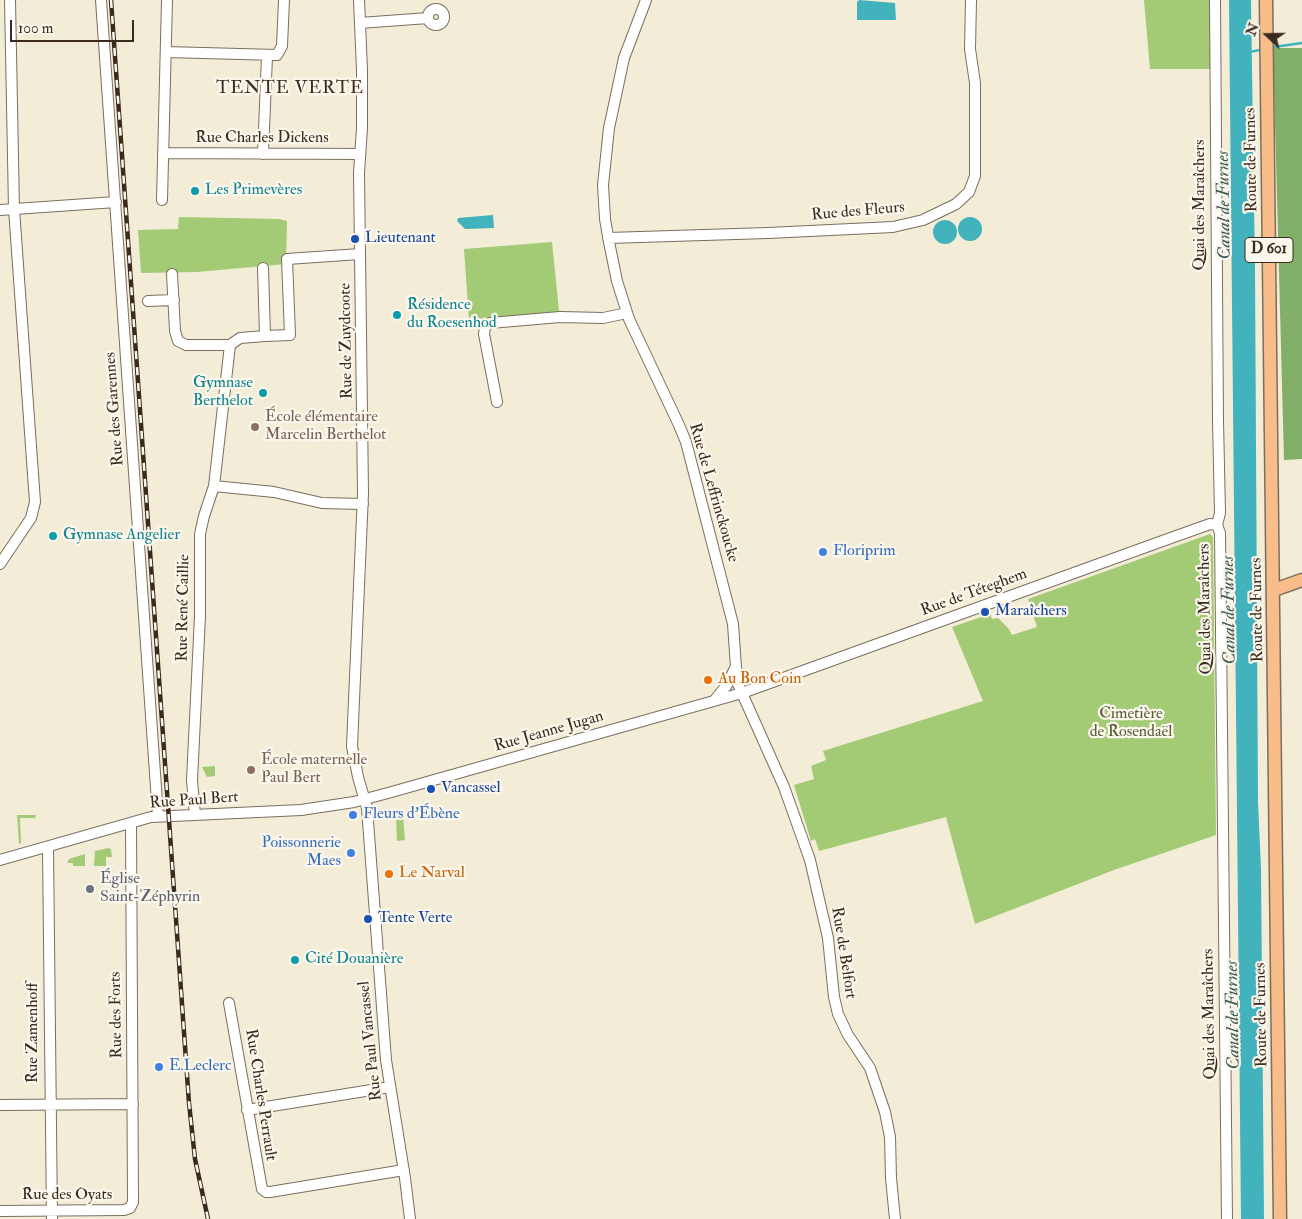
<!DOCTYPE html>
<meta charset="utf-8">
<style>
body{margin:0}
#map{position:relative;width:1302px;height:1219px;overflow:hidden;background:#f3edd7;font-family:"IM FELL Double Pica",serif}
canvas{display:block}
.north{position:absolute;left:1242px;top:10px;width:50px;height:50px;-webkit-text-stroke:4px #fbf7ec;paint-order:stroke;rotate:291deg;font-size:14px;font-weight:700;line-height:20px;text-align:center;color:#3b2a1e}
.north::after{content:'';display:block;margin:auto;width:18px;height:22px;background:#3b2a1e;clip-path:polygon(50% 0,100% 100%,50% 72%,0 100%)}
.scale{position:absolute;left:10px;top:20px;width:124px;height:22px;box-sizing:border-box;border:2px solid #3b2a1e;border-top:0;padding-left:6px;font-size:15px;line-height:18px;white-space:nowrap;color:#3b2a1e;-webkit-text-stroke:4px #fbf7ec;paint-order:stroke}
</style>
<div id="map">
<canvas width="1302" height="1219"></canvas>
<div class="north">N</div>
<div class="scale">100 m</div>
</div>
<script>
const c = document.querySelector('canvas').getContext('2d');
c.lineJoin = 'round';
function fillPath(path, color) {
  c.fillStyle = color;
  c.fill(path, 'evenodd');
}
function toPath(rows) {
  const path = new Path2D();
  for (const r of rows) {
    if (r.length === 3) {
      path.moveTo(r[0] + r[2], r[1]);
      path.arc(r[0], r[1], r[2], 0, 2 * Math.PI);
      continue;
    }
    path.moveTo(r[0], r[1]);
    for (let i = 2; i < r.length; i += 2) path.lineTo(r[i], r[i + 1]);
  }
  return path;
}
function trace(path, color, width, dash) {
  c.strokeStyle = color;
  c.lineWidth = width;
  c.lineCap = dash ? 'butt' : 'round';
  c.setLineDash(dash || []);
  c.stroke(path);
}
function label(font, color, halo, rows, align = 'center') {
  c.font = font + ' "IM FELL Double Pica",serif';
  c.lineWidth = 4.5;
  c.setLineDash([]);
  c.textBaseline = 'middle';
  c.strokeStyle = halo;
  c.fillStyle = color;
  for (const [text, x, y, turn = 0] of rows) {
    c.save();
    c.translate(x, y);
    c.rotate((+turn || 0) * Math.PI / 180);
    c.textAlign = isNaN(turn) ? turn : align;
    if (halo) c.strokeText(text, 0, 0);
    c.fillText(text, 0, 0);
    c.restore();
  }
}
fillPath(toPath([
 [1144,0,1210,0,1211,69,1150,69],
 [179,217,279,219,287,221,286,264,197,272,141,273,138,230,178,229],
 [552,242,560,320,469,321,464,249],
 [1210,534,1213,537,1216,835,1114,870,975,924,946,817,819,851,815,839,811,841,794,785,814,779,811,766,826,760,823,751,983,701,952,627,990,614,992,619,998,618,1009,629,1012,635,1037,627,1028,599],
 [215,766,215,776,207,777,202,767],
 [17,815,36,815,35,818,20,818,21,843,19,844],
 [403,816,405,840,397,841,396,817],
 [108,848,111,849,112,857,106,857,106,866,94,866,95,851],
 [85,854,85,866,73,866,73,863,67,863,69,859]
]), '#a3cb76');
fillPath(toPath([
 [1273,48,1302,48,1302,459,1284,460]
]), '#82af67');
fillPath(toPath([
 [859,0,895,3,896,20,857,20,857,2],
 [1229,0,1251,0,1255,268,1258,801,1261,869,1264,1219,1241,1219],
 [493,215,494,228,465,229,457,221,458,218],
 [970,229,12],
 [945,232,12]
]), '#42b2bc');
trace(toPath([
 [1274,47,1302,43],
 [1249,52,1260,50]
]), '#42b2bc', 2.5);
const minor = toPath([
 [101,0,158,816],
 [359,0,362,70,362,128,359,173,363,494,352,746,358,777,367,808,386,1060,405,1178,410,1219],
 [646,0,624,58,609,128,603,185,605,219,609,242,617,281,629,319,679,425,686,442,733,624,737,682,784,787,810,860,828,938,834,997,838,1014,848,1035,870,1068,885,1112,890,1137,891,1178,895,1219],
 [1215,0,1218,420,1220,513,1217,525,1220,533,1227,1219],
 [436,17,8],
 [360,23,428,18],
 [166,52,277,55,282,46,284,0],
 [163,153,360,154],
 [263,154,267,56],
 [162,200,167,0],
 [0,210,116,202],
 [608,238,768,233,893,227,923,220,956,204,969,192,975,176,975,83,970,49,971,0],
 [172,274,175,331,178,341,186,345,230,345,240,338,265,336,263,268],
 [148,301,174,300],
 [265,336,290,335,287,259,360,254],
 [497,402,484,334,485,327,490,323,560,317,603,318,627,313],
 [214,486,274,492,322,503,363,504],
 [0,564,31,518,35,502,14,209,10,0],
 [714,701,727,685,734,670],
 [195,815,192,780,200,616,200,534,204,516,214,486,230,345],
 [48,847,52,1219],
 [0,860,151,817,301,810,354,802,388,793,742,693,1168,539,1210,524,1217,525],
 [229,1003,262,1189,266,1192,270,1192,404,1170],
 [0,1105,133,1104],
 [247,1110,390,1087],
 [0,1211,124,1210,130,1208,133,1202,131,824]
]);
const major = toPath([
 [1266,0,1280,1219],
 [1274,590,1302,580]
]);
trace(minor, '#7b6e5f', 12);
trace(major, '#7b6e5f', 15);
trace(minor, '#fff', 10);
trace(major, '#f8bd89', 12);
const rail = toPath([
 [111,0,189,1103,195,1159,208,1219]
]);
trace(rail, '#3b2a1e', 4.5);
trace(rail, '#fbf7ec', 2.5, [8]);
for (const [x, y, r, color] of [
 [195,191,5,"#0f9aa8"],
 [355,239,5,"#1a4fb4"],
 [397,315,5,"#0f9aa8"],
 [263,393,5,"#0f9aa8"],
 [255,427,5,"#8d6e63"],
 [53,536,5,"#0f9aa8"],
 [823,552,5,"#3f7fe0"],
 [985,612,5,"#1a4fb4"],
 [708,680,5,"#e8710a"],
 [251,770,5,"#8d6e63"],
 [431,789,5,"#1a4fb4"],
 [353,815,5,"#3f7fe0"],
 [351,853,5,"#3f7fe0"],
 [389,874,5,"#e8710a"],
 [90,889,5,"#6b7280"],
 [368,919,5,"#1a4fb4"],
 [295,960,5,"#0f9aa8"],
 [159,1067,5,"#3f7fe0"]
]) {
  const dot = new Path2D();
  dot.arc(x, y, r, 0, 2 * Math.PI);
  c.fillStyle = color;
  c.fill(dot);
  trace(dot, '#fbf7ec', 2);
}
for (const [x, y, w] of [
 [1269,250,48]
]) {
  const box = new Path2D();
  box.roundRect(x - w / 2, y - 12.5, w, 25, 4);
  c.fillStyle = '#fbf7ec';
  c.fill(box);
  trace(box, '#3b2a1e', 1);
}
label('bold 15px', '#3b2a1e', null, [
 ["D 601",1269,250]
]);
label('16px', '#3b2a1e', '#fbf7ec', [
 ["Rue Charles Dickens",262,139],
 ["Route de Furnes",1252,160,-91],
 ["Quai des Maraîchers",1201,205,-90],
 ["Rue des Fleurs",858,212,-5],
 ["Rue de Zuydcoote",347,341,-91],
 ["Rue des Garennes",115,409,-94],
 ["Rue de Leffrinckoucke",713,493,74],
 ["Rue de Téteghem",974,593,-20],
 ["Rue René Caillie",184,608,-89],
 ["Quai des Maraîchers",1206,609,-91],
 ["Route de Furnes",1258,610,-91],
 ["Rue Jeanne Jugan",549,732,-16],
 ["Rue Paul Bert",194,801,-4],
 ["Rue de Belfort",843,953,81],
 ["Quai des Maraîchers",1210,1014,-91],
 ["Rue des Forts",117,1015,-91],
 ["Route de Furnes",1262,1015,-91],
 ["Rue Zamenhoff",34,1033,-90],
 ["Rue Paul Vancassel",371,1041,-96],
 ["Rue Charles Perrault",260,1095,81],
 ["Rue des Oyats",67,1196]
]);
label('16px', '#0d838f', '#fbf7ec', [
 ["Les Primevères",205,191],
 ["Résidence",407,306],
 ["du Roesenhod",407,324],
 ["Gymnase",253,384,"right"],
 ["Berthelot",253,402,"right"],
 ["Gymnase Angelier",63,536],
 ["Cité Douanière",305,960]
], 'left');
label('16px', '#164399', '#fbf7ec', [
 ["Lieutenant",365,239],
 ["Maraîchers",995,612],
 ["Vancassel",441,789],
 ["Tente Verte",378,919]
], 'left');
label('16px', '#785e54', '#fbf7ec', [
 ["École élémentaire",265,418],
 ["Marcelin Berthelot",265,436],
 ["École maternelle",261,761],
 ["Paul Bert",261,779]
], 'left');
label('16px', '#366cbe', '#fbf7ec', [
 ["Floriprim",833,552],
 ["Fleurs d'Ébène",363,815],
 ["Poissonnerie",341,844,"right"],
 ["Maes",341,862,"right"],
 ["E.Leclerc",169,1067]
], 'left');
label('16px', '#c56008', '#fbf7ec', [
 ["Au Bon Coin",718,680],
 ["Le Narval",399,874]
], 'left');
label('16px', '#5a5a38', '#fbf7ec', [
 ["Cimetière",1131,715],
 ["de Rosendaël",1131,733]
]);
label('16px', '#5b616d', '#fbf7ec', [
 ["Église",100,880],
 ["Saint-Zéphyrin",100,898]
], 'left');
c.letterSpacing = '1px';
label('18px', '#3b2a1e', '#fbf7ec', [
 ["TENTE VERTE",290,89]
]);
c.letterSpacing = '0px';
label('italic 18px', '#3d5a55', '#fbf7ec', [
 ["Canal de Furnes",1225,205,-91],
 ["Canal de Furnes",1230,610,-91],
 ["Canal de Furnes",1234,1015,-91]
]);
</script>
